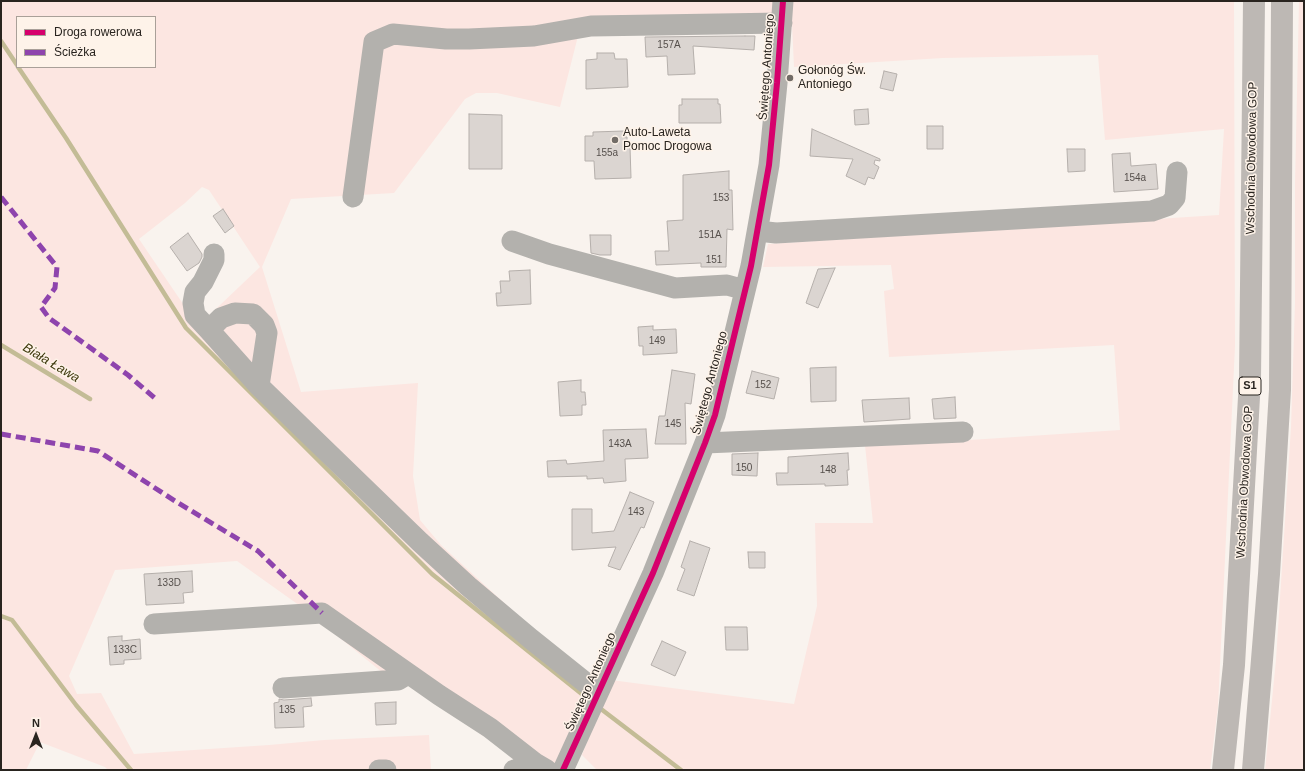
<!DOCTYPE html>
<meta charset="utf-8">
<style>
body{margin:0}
#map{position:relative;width:1305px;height:771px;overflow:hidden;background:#f9f3ee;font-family:Helvetica,sans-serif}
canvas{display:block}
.frame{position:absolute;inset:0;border:2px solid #29241f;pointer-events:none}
.legend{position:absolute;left:16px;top:16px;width:140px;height:52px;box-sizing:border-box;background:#fef3e9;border:1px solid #a9a098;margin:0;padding:5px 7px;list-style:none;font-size:12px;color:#29241f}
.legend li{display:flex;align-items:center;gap:8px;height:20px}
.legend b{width:20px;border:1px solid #a9a098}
.north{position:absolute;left:16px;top:715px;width:40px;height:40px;-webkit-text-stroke:3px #fef3e9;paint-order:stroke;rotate:0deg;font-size:11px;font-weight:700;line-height:16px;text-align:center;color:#29241f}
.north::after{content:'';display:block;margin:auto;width:14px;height:18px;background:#29241f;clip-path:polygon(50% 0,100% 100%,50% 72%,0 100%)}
</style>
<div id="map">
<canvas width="1305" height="771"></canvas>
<div class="frame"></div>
<ul class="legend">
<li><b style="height:5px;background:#d6006c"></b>Droga rowerowa</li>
<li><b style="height:5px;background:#8e44ad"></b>Ścieżka</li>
</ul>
<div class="north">N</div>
</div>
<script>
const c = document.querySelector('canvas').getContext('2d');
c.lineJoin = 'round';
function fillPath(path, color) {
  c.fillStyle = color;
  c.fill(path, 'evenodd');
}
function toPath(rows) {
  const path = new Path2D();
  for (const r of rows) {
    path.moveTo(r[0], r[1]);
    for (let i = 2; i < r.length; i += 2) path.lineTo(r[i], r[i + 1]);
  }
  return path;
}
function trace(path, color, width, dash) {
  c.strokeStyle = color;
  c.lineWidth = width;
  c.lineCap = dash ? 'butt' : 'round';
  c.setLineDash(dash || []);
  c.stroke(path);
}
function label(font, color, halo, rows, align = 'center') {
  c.font = font + ' Helvetica,sans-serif';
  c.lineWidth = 3;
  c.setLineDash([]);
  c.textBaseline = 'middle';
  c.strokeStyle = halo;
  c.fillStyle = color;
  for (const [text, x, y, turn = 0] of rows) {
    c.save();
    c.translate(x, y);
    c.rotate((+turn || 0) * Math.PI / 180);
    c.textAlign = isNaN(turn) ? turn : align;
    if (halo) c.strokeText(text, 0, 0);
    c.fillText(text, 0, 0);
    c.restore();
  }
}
fillPath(toPath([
 [1,1,775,1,774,26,578,36,560,107,497,93,476,93,465,99,394,193,291,199,262,267,301,392,418,383,413,476,420,520,441,545,536,632,594,679,553,770,529,767,409,685,388,677,303,608,237,561,115,570,69,676,77,694,101,693,134,754,269,745,324,740,429,735,431,770,108,770,105,767,40,742,26,770,1,770],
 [17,17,155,17,155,67,17,67],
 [202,187,209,190,260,267,198,326,139,239,185,203],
 [791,1,1234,1,1235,346,1218,707,1210,770,597,770,582,755,611,680,794,704,817,606,815,523,873,523,865,445,925,443,1120,430,1114,345,889,357,884,291,894,289,891,265,763,267,768,244,1219,215,1224,129,1105,140,1098,55,943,58,794,67],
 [1299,1,1304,1,1304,770,1265,770,1276,660,1291,427,1295,303,1295,184]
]), '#fce6e1');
trace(toPath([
 [1,41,17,65],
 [18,67,66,138,186,328,432,574,583,695],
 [1,345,90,399],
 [1,616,12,620,76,705,131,770],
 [601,709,681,770]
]), '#c3bc96', 4.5);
const building = toPath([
 [745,36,755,36,754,50,693,46,695,74,668,75,667,56,646,57,645,37,745,36],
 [597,53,614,53,615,59,627,59,628,87,586,89,586,60,597,59,597,53],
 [884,71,897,74,893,91,880,88,884,71],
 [682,99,718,99,718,104,720,104,721,123,679,123,679,105,682,105,682,99],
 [868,109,869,124,855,125,854,110,868,109],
 [469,114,502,115,502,169,469,169,469,114],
 [927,126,943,126,943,149,927,149,927,126],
 [812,129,880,159,880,161,875,160,874,164,879,167,874,179,868,177,865,185,846,176,853,159,810,156,812,129],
 [624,131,624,137,627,137,627,147,630,147,631,178,595,179,594,161,585,161,585,136,593,136,593,132,624,131],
 [1067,149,1085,149,1085,171,1068,172,1067,149],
 [1130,153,1131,166,1156,164,1158,189,1114,192,1112,154,1130,153],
 [729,171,729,190,732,190,733,230,727,229,726,267,701,267,701,263,656,265,655,251,669,251,667,221,683,220,683,175,729,171],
 [223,209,234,226,225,233,213,216,223,209],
 [188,233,202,254,202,257,199,263,187,271,170,247,188,233],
 [590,235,611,235,611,255,600,255,591,253,590,235],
 [835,268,818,308,806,303,818,269,835,268],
 [530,270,531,304,497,306,496,293,501,293,500,281,510,281,509,271,530,270],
 [653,326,653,330,676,329,677,353,643,355,643,346,639,346,638,327,653,326],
 [836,367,836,401,811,402,810,368,836,367],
 [672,370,695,374,691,404,685,403,686,444,655,444,659,416,665,416,672,370],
 [752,371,779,378,774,399,746,393,752,371],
 [581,380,581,392,585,392,586,405,582,405,582,415,560,416,558,382,581,380],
 [955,397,956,418,934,419,932,399,955,397],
 [909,398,910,419,864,422,862,400,909,398],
 [646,429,648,458,625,459,626,481,604,483,603,478,587,479,587,476,548,477,547,461,566,460,567,464,604,461,603,430,646,429],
 [758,453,757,476,732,475,732,454,758,453],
 [848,453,849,470,847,470,848,485,825,486,825,484,777,485,776,473,788,473,788,457,848,453],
 [630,492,654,502,644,528,641,527,620,570,608,566,616,547,572,550,572,509,592,509,592,533,614,531,630,492],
 [690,541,710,548,694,596,677,590,685,569,681,567,690,541],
 [748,552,765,552,765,568,749,568,748,552],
 [192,571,193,592,183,593,184,603,146,605,144,574,192,571],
 [725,627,747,627,748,650,726,650,725,627],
 [122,636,122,641,140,639,141,659,124,660,124,664,110,665,108,637,122,636],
 [662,641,686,652,675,676,651,665,662,641],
 [311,698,312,706,303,707,304,727,275,728,274,703,279,702,279,699,284,700,311,698],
 [396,702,396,724,376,725,375,703,396,702]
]);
fillPath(building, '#dbd5d1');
trace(building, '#b5afab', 1);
trace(toPath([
 [353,197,374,42,393,34,446,39,469,39,534,36,591,26,782,23],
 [758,231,776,233,1152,211,1169,205,1175,198,1177,172],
 [512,241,549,254,675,288,727,285,745,290],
 [214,254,214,260,203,282,195,292,193,303,195,315,209,330,259,386,420,542,468,586,531,639,586,683,600,689],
 [209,330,221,318,235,313,253,314,264,325,267,333,259,386],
 [705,443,963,432],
 [154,624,322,613,439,695,490,728,535,763,547,770],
 [283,688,398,680,408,674],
 [379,770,386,770],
 [514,770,529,767,535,763],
 [563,770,653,573,705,443,715,415,751,266,769,165,777,83,783,1]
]), '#b3b1ad', 21);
trace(toPath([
 [1223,770,1234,665,1250,379,1254,1],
 [1253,770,1269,574,1280,390,1282,1]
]), '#bdb8b4', 22);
trace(toPath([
 [1,197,57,267,55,288,41,307,49,318,128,375,156,399],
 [1,434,98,451,175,501,258,551,322,613]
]), '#8e44ad', 5, [10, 5]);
trace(toPath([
 [563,770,653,573,705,443,715,415,751,266,769,165,777,83,783,1]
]), '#d6006c', 6);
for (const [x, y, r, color] of [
 [790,78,4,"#726c67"],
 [615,140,4,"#726c67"]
]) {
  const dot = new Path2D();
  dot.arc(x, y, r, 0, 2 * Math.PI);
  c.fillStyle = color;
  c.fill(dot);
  trace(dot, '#fef3e9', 1.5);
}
label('10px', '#56504c', null, [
 ["157A",669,45],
 ["155a",607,153],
 ["154a",1135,178],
 ["153",721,198],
 ["151A",710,235],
 ["151",714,260],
 ["149",657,341],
 ["152",763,385],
 ["145",673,424],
 ["143A",620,444],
 ["150",744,468],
 ["148",828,470],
 ["143",636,512],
 ["133D",169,583],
 ["133C",125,650],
 ["135",287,710]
]);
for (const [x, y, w] of [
 [1250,386,22]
]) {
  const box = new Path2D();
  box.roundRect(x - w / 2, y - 9, w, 18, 3);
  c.fillStyle = '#fef3e9';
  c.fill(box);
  trace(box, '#29241f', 1);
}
label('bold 11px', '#29241f', null, [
 ["S1",1250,386]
]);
label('12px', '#29241f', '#fef3e9', [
 ["Świętego Antoniego",767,67,-86],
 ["Wschodnia Obwodowa GOP",1252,158,-89],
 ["Świętego Antoniego",710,383,-75],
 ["Wschodnia Obwodowa GOP",1245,482,-87],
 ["Świętego Antoniego",591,682,-66]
]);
label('12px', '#29241f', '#fef3e9', [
 ["Gołonóg Św.",798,71],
 ["Antoniego",798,85],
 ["Auto-Laweta",623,133],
 ["Pomoc Drogowa",623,147]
], 'left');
label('italic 13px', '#3e390d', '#fef3e9', [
 ["Biała Ława",51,363,31]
]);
</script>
